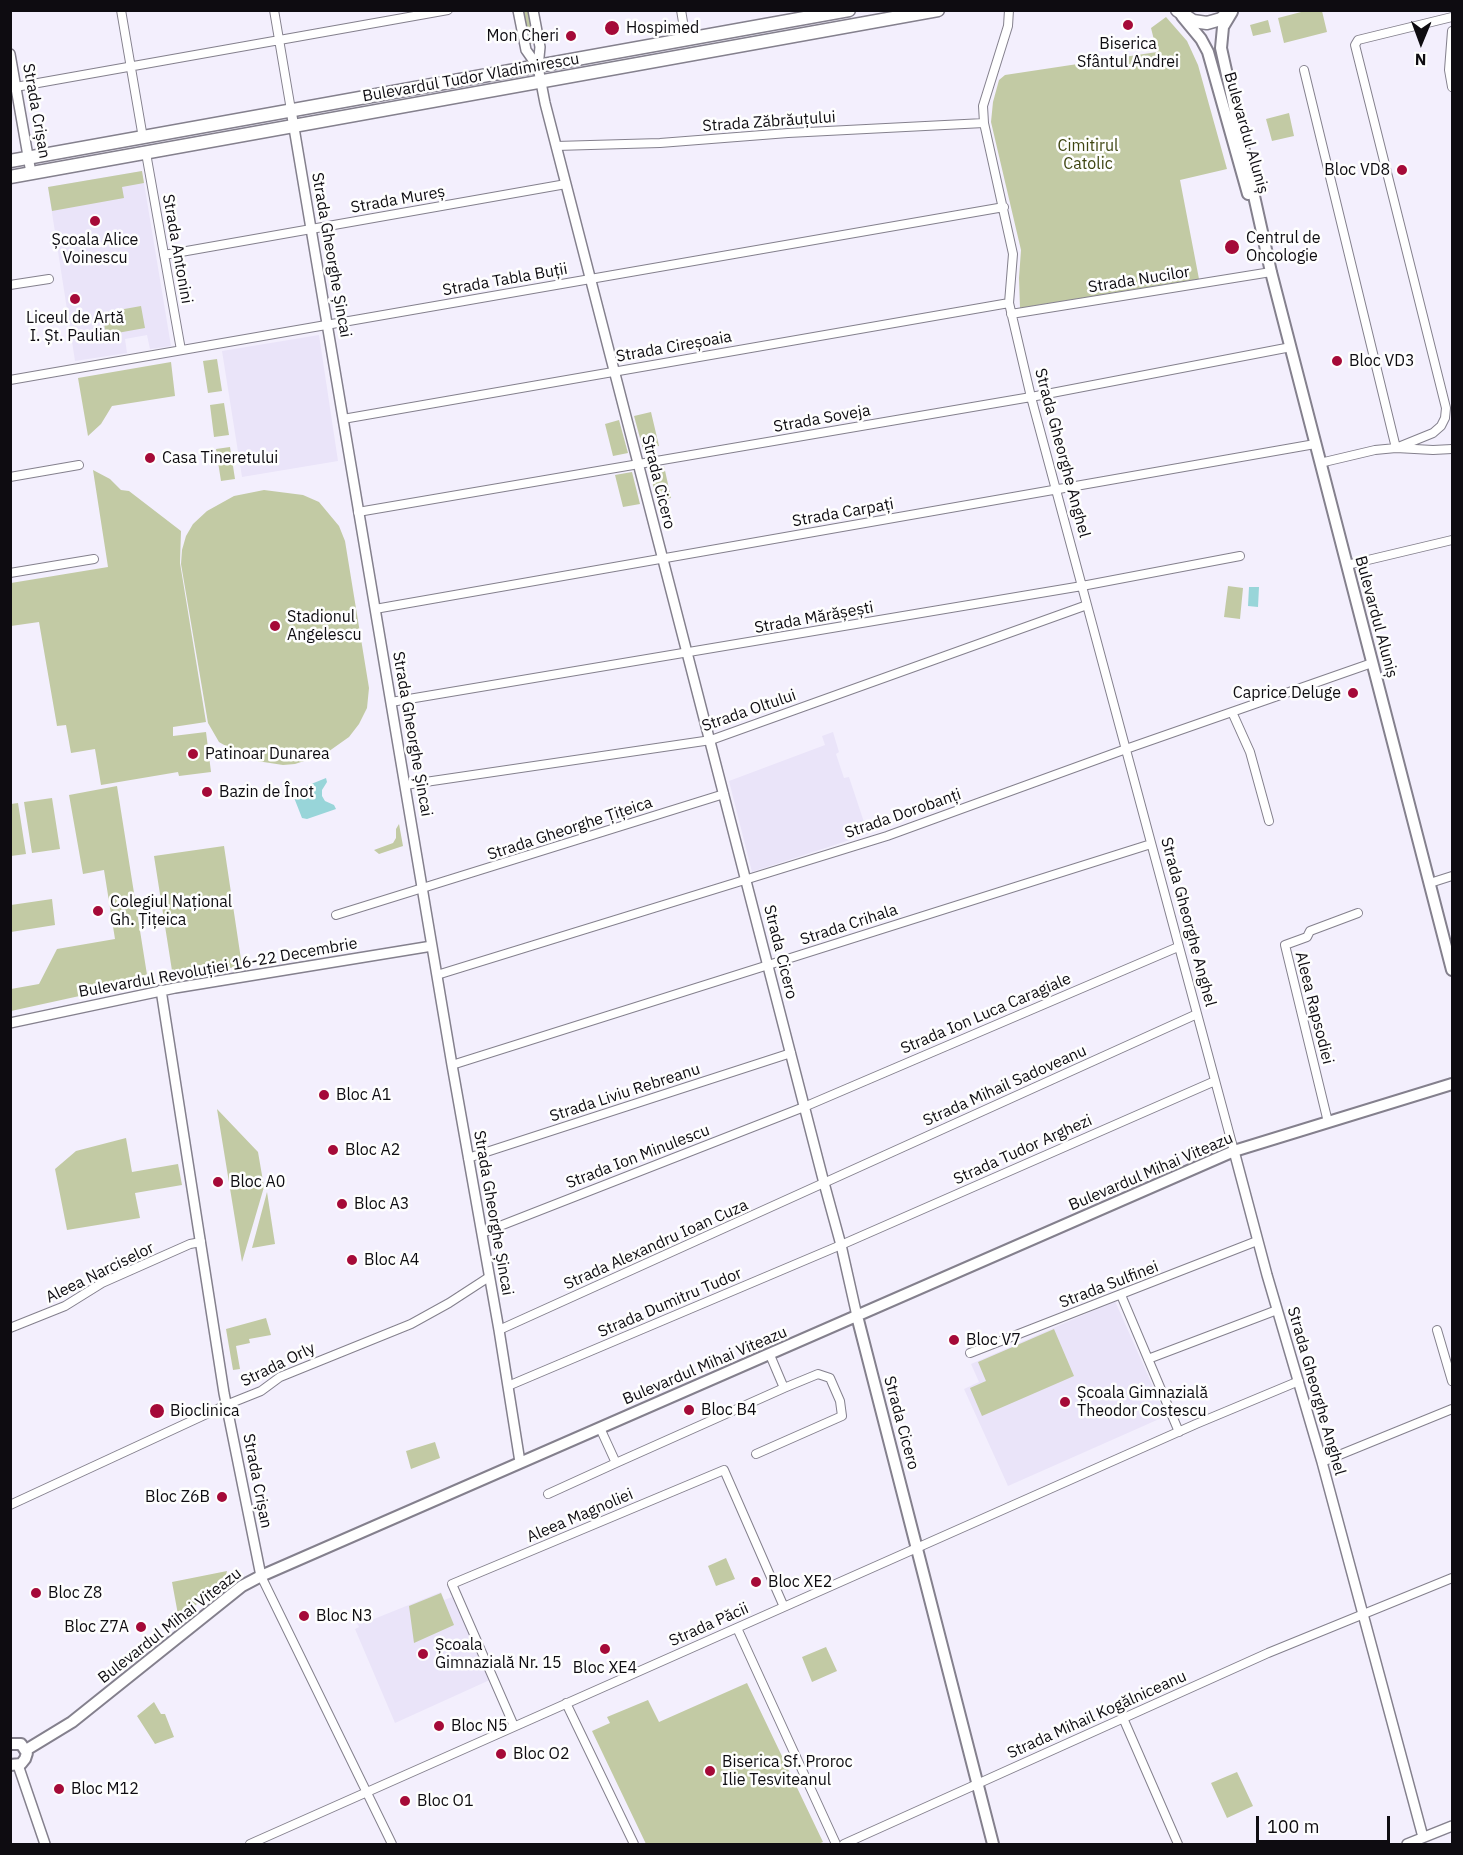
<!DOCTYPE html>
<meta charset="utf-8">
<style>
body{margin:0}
#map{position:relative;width:1463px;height:1855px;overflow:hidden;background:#f3effd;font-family:"IBM Plex Sans",sans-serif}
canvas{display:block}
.frame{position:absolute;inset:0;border:12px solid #0e0c11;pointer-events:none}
.north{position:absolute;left:1391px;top:12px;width:60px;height:60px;-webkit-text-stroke:4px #fefefe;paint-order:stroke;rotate:181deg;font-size:16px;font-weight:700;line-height:24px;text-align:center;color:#0e0c11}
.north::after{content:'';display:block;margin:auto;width:21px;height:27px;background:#0e0c11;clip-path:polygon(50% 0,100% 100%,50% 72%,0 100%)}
.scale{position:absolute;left:1256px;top:1816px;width:134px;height:27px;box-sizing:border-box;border:3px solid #0e0c11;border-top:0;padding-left:8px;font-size:18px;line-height:21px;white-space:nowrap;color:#0e0c11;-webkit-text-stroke:4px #fefefe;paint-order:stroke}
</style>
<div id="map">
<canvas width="1463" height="1855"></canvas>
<div class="frame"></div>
<div class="north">N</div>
<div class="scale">100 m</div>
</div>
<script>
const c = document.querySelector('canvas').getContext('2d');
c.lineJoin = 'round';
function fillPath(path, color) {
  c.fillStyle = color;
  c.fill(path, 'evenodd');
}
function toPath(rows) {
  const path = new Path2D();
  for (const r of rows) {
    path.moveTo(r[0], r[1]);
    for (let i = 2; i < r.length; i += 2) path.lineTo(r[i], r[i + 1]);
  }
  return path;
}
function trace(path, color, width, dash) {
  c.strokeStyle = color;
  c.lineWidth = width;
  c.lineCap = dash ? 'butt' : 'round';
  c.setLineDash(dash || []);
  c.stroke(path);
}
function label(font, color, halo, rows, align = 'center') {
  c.font = font + ' "IBM Plex Sans",sans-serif';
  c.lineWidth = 5;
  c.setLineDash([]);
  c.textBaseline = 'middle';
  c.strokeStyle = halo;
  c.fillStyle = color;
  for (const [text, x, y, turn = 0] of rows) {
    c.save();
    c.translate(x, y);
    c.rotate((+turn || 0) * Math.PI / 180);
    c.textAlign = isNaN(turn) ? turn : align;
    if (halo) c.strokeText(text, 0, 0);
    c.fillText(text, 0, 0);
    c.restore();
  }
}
fillPath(toPath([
 [142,171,171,346,150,349,147,335,125,339,127,353,75,361,48,187],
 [319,335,338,461,242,477,222,351],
 [833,732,839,752,836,754,844,778,849,777,868,834,752,872,729,781,825,745,822,736],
 [1115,1301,1166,1416,1008,1486,964,1389,979,1382,971,1364],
 [441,1592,444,1600,455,1596,492,1679,395,1723,355,1629,359,1627,357,1623,372,1615,374,1619]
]), '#eae4f9');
fillPath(toPath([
 [521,11,529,11,535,43,527,44],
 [1305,11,1322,11,1327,32,1284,43,1278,18],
 [1166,17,1187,41,1198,65,1227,169,1180,180,1199,279,1020,308,1019,278,1021,250,991,122,993,102,999,80,1005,75,1157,52,1151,28],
 [1268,20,1271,32,1253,36,1250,25],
 [1289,113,1294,136,1272,141,1266,119],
 [142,171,144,183,122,187,124,198,52,211,48,187],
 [141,306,145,328,106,335,102,313],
 [217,359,222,391,208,393,203,361],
 [171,362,175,396,112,406,101,424,88,436,78,378],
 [224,403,229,435,214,437,210,405],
 [651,412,659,446,643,449,634,416],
 [619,420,628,453,613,456,605,424],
 [230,447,235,479,221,481,216,449],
 [664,466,671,498,657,501,649,469],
 [93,470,110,479,121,490,129,491,181,531,180,563,206,722,173,727,173,736,206,732,211,772,179,776,178,772,101,785,95,749,71,753,66,725,57,726,39,622,11,626,11,583,108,567],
 [632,472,640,504,623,507,615,475],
 [264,490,303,495,319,502,339,526,345,541,369,688,367,708,359,724,349,737,325,754,295,764,283,765,257,761,243,756,219,742,208,723,181,564,182,550,186,536,193,524,207,511,234,496],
 [1228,586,1243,588,1240,619,1224,617],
 [117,786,148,981,11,1011,11,989,39,984,57,949,115,939,104,870,83,874,69,795],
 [52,798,60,849,32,853,24,802],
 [18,803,26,854,11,856,11,804],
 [399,824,403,846,379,854,374,850,393,843,396,838,396,829],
 [224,846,242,966,173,977,154,856],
 [52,899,55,925,11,932,11,905],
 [217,1109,258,1152,263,1181,264,1187,242,1262],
 [126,1138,132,1172,178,1164,182,1185,135,1193,140,1218,67,1230,55,1169,76,1151],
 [267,1192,275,1244,252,1248],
 [266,1318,271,1335,249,1339,250,1343,236,1346,240,1369,233,1370,226,1329],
 [1054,1329,1074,1376,982,1416,970,1388,986,1381,978,1362],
 [435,1442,440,1458,411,1469,406,1451],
 [726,1558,735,1579,716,1586,708,1566],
 [227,1571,225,1579,179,1620,172,1582],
 [441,1593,454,1625,414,1643,409,1606],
 [826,1647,837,1671,812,1682,802,1657],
 [747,1683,823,1842,818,1844,646,1844,592,1731,610,1723,607,1717,648,1700,659,1722],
 [154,1702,161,1714,165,1714,174,1737,155,1744,137,1716],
 [1237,1772,1253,1806,1227,1818,1211,1783]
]), '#c2caa4');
fillPath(toPath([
 [1249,587,1259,587,1258,607,1248,606],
 [326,778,327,782,322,790,322,796,325,801,334,805,336,809,307,819,302,818,293,795,294,791]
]), '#98d5d9');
const minor = toPath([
 [121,10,143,138],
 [274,10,291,110],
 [681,10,686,40],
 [1009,10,1008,26,983,106,984,123,1013,254,1009,303,1031,397,1234,1151],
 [1452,31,1449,70,1452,87],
 [1304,70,1396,448],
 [10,88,448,10],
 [556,146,660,143,788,133,984,123],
 [146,153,181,350],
 [164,255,566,184],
 [10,285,49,279],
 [1011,314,1271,272],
 [10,380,1004,207],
 [343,419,1009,303],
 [1396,448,1433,433,1441,426,1445,418,1446,408,1355,45,1358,40,1452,17],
 [1320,463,1375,450,1396,448,1433,450,1452,449],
 [10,477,79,465],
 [358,512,1031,397,1291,347],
 [1347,565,1452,540],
 [10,573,94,559],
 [375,609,1315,444],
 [391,702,1082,586,1240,556],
 [1232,712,1250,752,1269,821],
 [405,785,711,740,1087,605],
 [1430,883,1452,876],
 [336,915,724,794],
 [437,975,887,836,1126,749,1372,663],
 [452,1065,1151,844],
 [1328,1122,1285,945,1307,937,1310,931,1358,913],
 [468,1158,791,1053],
 [482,1233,804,1107,1178,947],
 [1121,1295,1179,1432],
 [10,1328,65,1306,102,1283,190,1244,201,1242],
 [499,1330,1197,1014],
 [1437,1330,1452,1381],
 [970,1353,1257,1241],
 [1148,1359,1277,1310],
 [508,1386,841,1245,1215,1081],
 [756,1454,842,1416,840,1401,830,1378,818,1374,784,1388],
 [1322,1462,1452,1409],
 [616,1463,784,1388,770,1355],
 [548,1494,616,1463,600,1428],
 [10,1505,226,1405,261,1391,280,1377,411,1324,449,1303,489,1277],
 [261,1576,392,1844],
 [737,1628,836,1844],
 [566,1703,634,1844],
 [1123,1718,1178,1844],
 [514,1726,452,1584,724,1470,784,1607],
 [250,1844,1196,1424,1299,1381],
 [844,1844,1268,1653,1452,1578]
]);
const tertiary = toPath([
 [518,10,526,50,538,67],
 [533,10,540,47,538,67,545,103,824,1183,841,1245,857,1316],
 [10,54,31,173],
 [291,110,452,1065,499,1330,520,1462],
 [161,990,224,1393,261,1576],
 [10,1023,175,988,432,946],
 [1234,1151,1267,1275,1322,1462,1423,1837],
 [18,1765,45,1844],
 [1407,1844,1452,1826]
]);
const secondary = toPath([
 [1232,12,1223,27,1221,48,1271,272,1452,970],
 [1182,16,1201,39,1208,52,1248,194],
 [857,1316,993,1844],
 [10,1744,21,1744,27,1753,25,1759,21,1764,10,1765],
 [26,1750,72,1722,242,1586,261,1576,1234,1151,1452,1084]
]);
const primary = toPath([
 [1177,10,1193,21,1207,23,1221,19,1231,10],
 [10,161,849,10],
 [10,177,938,10]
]);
trace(minor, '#84808d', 10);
trace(tertiary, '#84808d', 12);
trace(secondary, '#84808d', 14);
trace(primary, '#84808d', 15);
trace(minor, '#fff', 8);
trace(tertiary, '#fff', 9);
trace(secondary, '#fff', 10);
trace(primary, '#fff', 12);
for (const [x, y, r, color] of [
 [1128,25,6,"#a50a38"],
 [612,28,8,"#a50a38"],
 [571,36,6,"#a50a38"],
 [1402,170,6,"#a50a38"],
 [95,221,6,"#a50a38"],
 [1232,247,8,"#a50a38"],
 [75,299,6,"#a50a38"],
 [1337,361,6,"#a50a38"],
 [150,458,6,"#a50a38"],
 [275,626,6,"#a50a38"],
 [1353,693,6,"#a50a38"],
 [193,754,6,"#a50a38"],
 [207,792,6,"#a50a38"],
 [98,911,6,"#a50a38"],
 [324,1095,6,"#a50a38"],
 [333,1150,6,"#a50a38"],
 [218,1182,6,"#a50a38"],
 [342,1204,6,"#a50a38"],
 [352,1260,6,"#a50a38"],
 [954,1340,6,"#a50a38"],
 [1065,1402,6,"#a50a38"],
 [689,1410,6,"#a50a38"],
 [157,1411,8,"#a50a38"],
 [222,1497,6,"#a50a38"],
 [756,1582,6,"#a50a38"],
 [36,1593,6,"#a50a38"],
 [304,1616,6,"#a50a38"],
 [141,1627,6,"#a50a38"],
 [605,1649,6,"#a50a38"],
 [423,1654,6,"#a50a38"],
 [439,1726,6,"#a50a38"],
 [501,1754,6,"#a50a38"],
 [710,1771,6,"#a50a38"],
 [59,1789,6,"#a50a38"],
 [405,1801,6,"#a50a38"]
]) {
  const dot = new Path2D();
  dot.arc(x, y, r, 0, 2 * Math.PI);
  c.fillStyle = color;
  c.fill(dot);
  trace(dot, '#fefefe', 2);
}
label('16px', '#0e0c11', '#fefefe', [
 ["Hospimed",626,28],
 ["Mon Cheri",559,36,"right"],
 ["Biserica",1128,44,"center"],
 ["Sfântul Andrei",1128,62,"center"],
 ["Bloc VD8",1390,170,"right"],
 ["Centrul de",1246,238],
 ["Oncologie",1246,256],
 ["Școala Alice",95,240,"center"],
 ["Voinescu",95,258,"center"],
 ["Liceul de Artă",75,318,"center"],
 ["I. Șt. Paulian",75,336,"center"],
 ["Bloc VD3",1349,361],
 ["Casa Tineretului",162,458],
 ["Stadionul",287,617],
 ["Angelescu",287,635],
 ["Caprice Deluge",1341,693,"right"],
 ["Patinoar Dunarea",205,754],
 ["Bazin de Înot",219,792],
 ["Colegiul Național",110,902],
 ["Gh. Țițeica",110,920],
 ["Bloc A1",336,1095],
 ["Bloc A2",345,1150],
 ["Bloc A0",230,1182],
 ["Bloc A3",354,1204],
 ["Bloc A4",364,1260],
 ["Bloc V7",966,1340],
 ["Școala Gimnazială",1077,1393],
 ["Theodor Costescu",1077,1411],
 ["Bloc B4",701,1410],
 ["Bioclinica",170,1411],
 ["Bloc Z6B",210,1497,"right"],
 ["Bloc XE2",768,1582],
 ["Bloc Z8",48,1593],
 ["Bloc N3",316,1616],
 ["Bloc Z7A",129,1627,"right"],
 ["Școala",435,1645],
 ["Gimnazială Nr. 15",435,1663],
 ["Bloc XE4",605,1668,"center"],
 ["Bloc N5",451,1726],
 ["Bloc O2",513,1754],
 ["Biserica Sf. Proroc",722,1762],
 ["Ilie Tesviteanul",722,1780],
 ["Bloc M12",71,1789],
 ["Bloc O1",417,1801]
], 'left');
label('16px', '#0e0c11', '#fefefe', [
 ["Bulevardul Tudor Vladimirescu",471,78,-10],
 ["Strada Crișan",36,111,80],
 ["Strada Zăbrăuțului",769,122,-4],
 ["Bulevardul Aluniș",1246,133,74],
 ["Strada Mureș",398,200,-10],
 ["Strada Antonini",177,249,80],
 ["Strada Gheorghe Șincai",331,255,80],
 ["Strada Tabla Buții",505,280,-10],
 ["Strada Nucilor",1139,280,-9],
 ["Strada Cireșoaia",674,347,-10],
 ["Strada Soveja",822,419,-10],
 ["Strada Gheorghe Anghel",1062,453,75],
 ["Strada Cicero",658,482,76],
 ["Strada Carpați",843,513,-10],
 ["Bulevardul Aluniș",1376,617,75],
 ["Strada Mărășești",814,618,-10],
 ["Strada Oltului",749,711,-19],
 ["Strada Gheorghe Șincai",412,734,80],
 ["Strada Dorobanți",903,814,-19],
 ["Strada Gheorghe Țițeica",570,829,-18],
 ["Strada Gheorghe Anghel",1188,922,75],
 ["Strada Crihala",849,925,-18],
 ["Strada Cicero",780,952,76],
 ["Bulevardul Revoluției 16-22 Decembrie",218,968,-10],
 ["Aleea Rapsodiei",1314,1008,76],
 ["Strada Ion Luca Caragiale",986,1014,-23],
 ["Strada Mihail Sadoveanu",1005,1086,-24],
 ["Strada Liviu Rebreanu",625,1093,-18],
 ["Strada Tudor Arghezi",1023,1150,-24],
 ["Strada Ion Minulescu",638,1157,-21],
 ["Bulevardul Mihai Viteazu",1151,1172,-23],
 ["Strada Gheorghe Șincai",493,1213,80],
 ["Strada Alexandru Ioan Cuza",656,1245,-24],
 ["Aleea Narciselor",100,1273,-26],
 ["Strada Sulfinei",1109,1285,-21],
 ["Strada Dumitru Tudor",670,1303,-23],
 ["Strada Orly",278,1365,-26],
 ["Bulevardul Mihai Viteazu",705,1366,-23],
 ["Strada Gheorghe Anghel",1316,1391,74],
 ["Strada Cicero",901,1423,75],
 ["Strada Crișan",257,1481,79],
 ["Aleea Magnoliei",580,1516,-23],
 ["Strada Păcii",709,1625,-24],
 ["Bulevardul Mihai Viteazu",170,1626,-38],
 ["Strada Mihail Kogălniceanu",1097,1715,-24]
]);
label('16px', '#3e4511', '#fefefe', [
 ["Cimitirul",1088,146],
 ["Catolic",1088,164]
]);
</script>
